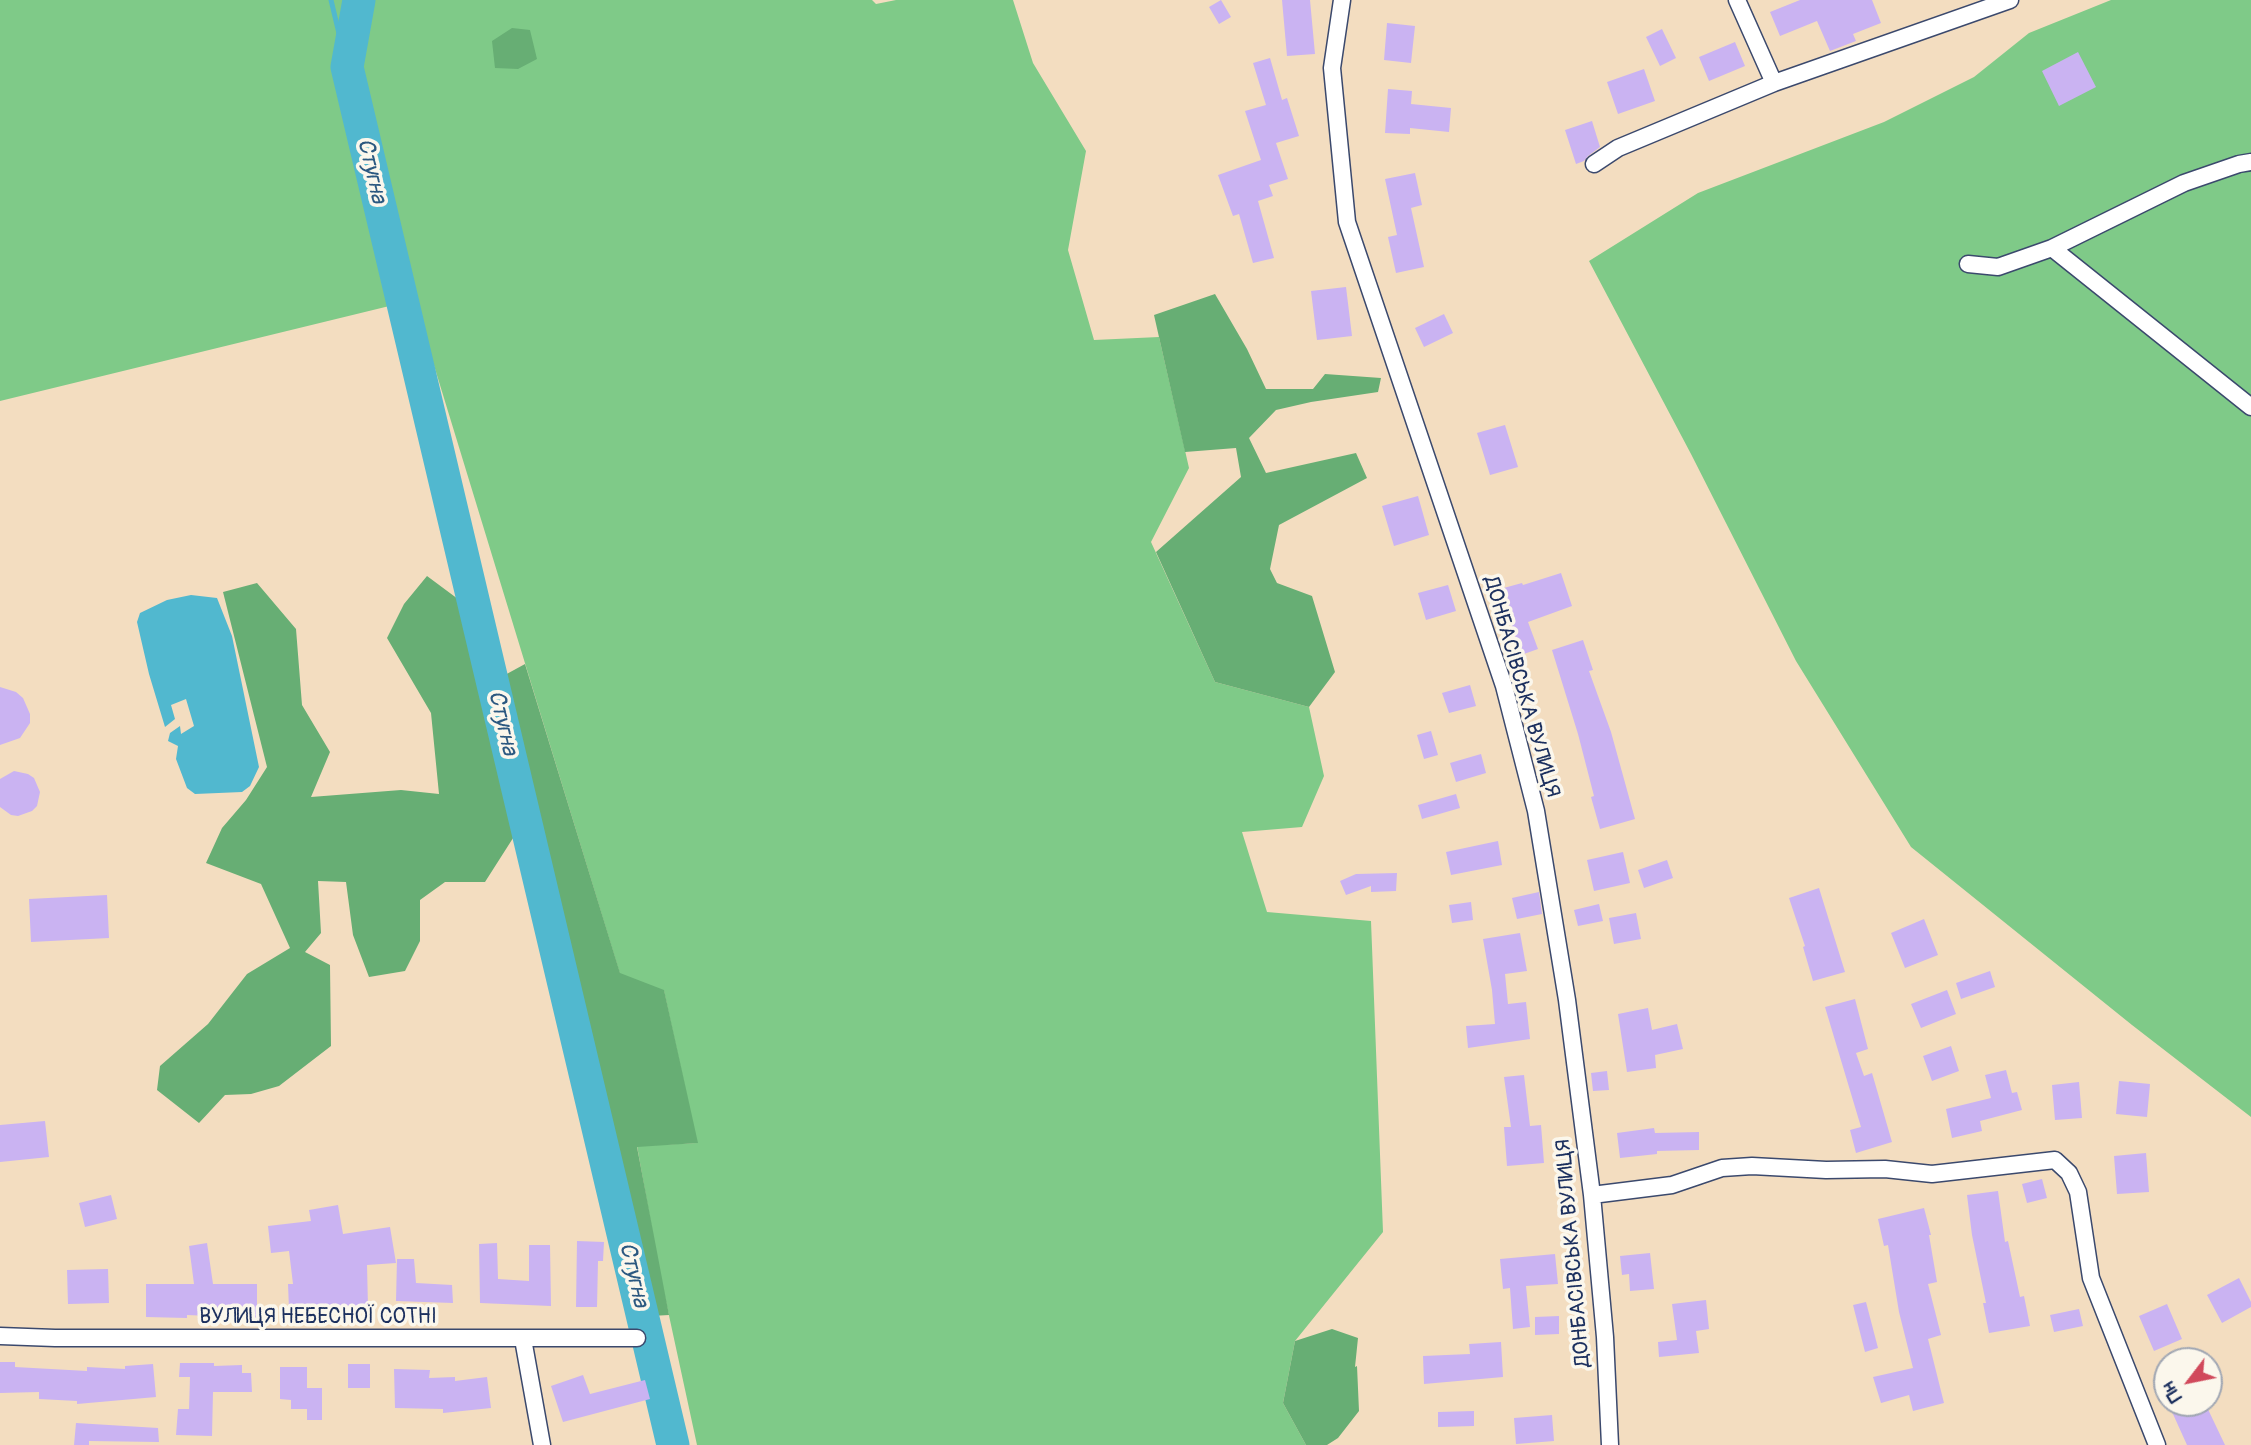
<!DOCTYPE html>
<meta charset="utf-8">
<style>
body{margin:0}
#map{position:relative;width:2251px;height:1445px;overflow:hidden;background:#f3ddc0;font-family:Pangolin,sans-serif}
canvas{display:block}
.north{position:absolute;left:2153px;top:1347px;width:70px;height:70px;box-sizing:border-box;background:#fbf7ec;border:2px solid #a1a7b3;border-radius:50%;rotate:238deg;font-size:19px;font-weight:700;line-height:28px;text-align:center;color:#1b2f5e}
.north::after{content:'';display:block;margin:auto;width:24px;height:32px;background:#d1495b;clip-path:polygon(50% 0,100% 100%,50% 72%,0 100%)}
</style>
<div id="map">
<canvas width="2251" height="1445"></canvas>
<div class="north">Пн</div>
</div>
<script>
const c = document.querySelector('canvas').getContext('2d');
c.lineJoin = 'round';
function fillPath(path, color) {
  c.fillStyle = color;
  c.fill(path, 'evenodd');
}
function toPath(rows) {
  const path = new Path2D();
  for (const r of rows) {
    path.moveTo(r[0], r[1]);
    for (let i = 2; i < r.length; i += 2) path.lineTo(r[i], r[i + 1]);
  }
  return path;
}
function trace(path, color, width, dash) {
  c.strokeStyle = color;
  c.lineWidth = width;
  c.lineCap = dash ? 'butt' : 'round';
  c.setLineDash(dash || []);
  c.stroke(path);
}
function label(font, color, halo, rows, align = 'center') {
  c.font = font + ' Pangolin,sans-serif';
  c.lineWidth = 7;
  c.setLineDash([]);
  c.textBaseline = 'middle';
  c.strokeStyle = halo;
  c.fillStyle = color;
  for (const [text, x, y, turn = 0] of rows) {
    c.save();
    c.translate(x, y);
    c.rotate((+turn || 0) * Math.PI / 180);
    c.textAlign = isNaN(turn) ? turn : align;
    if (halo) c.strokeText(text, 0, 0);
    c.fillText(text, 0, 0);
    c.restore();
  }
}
fillPath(toPath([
 [0,0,872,0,876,4,896,0,1013,0,1033,63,1086,151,1068,250,1094,340,1159,337,1189,468,1151,542,1215,682,1309,707,1324,776,1302,827,1242,832,1267,912,1371,921,1383,1232,1295,1341,1283,1403,1306,1445,697,1445,660,1274,637,1146,697,1143,664,991,620,974,414,300,0,401],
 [2111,0,2251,0,2251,1117,2132,1025,1911,847,1796,661,1691,454,1589,261,1698,193,1884,122,1974,77,2029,33]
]), '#7fca88');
fillPath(toPath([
 [512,28,530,30,537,59,518,69,495,68,492,41],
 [1215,294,1247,349,1266,389,1313,389,1325,374,1381,378,1378,392,1311,402,1276,410,1249,438,1266,473,1356,453,1367,478,1279,525,1270,569,1277,583,1312,596,1335,672,1309,707,1215,682,1156,552,1241,477,1236,448,1185,452,1154,315],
 [427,576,462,602,515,835,485,882,445,882,420,900,420,941,405,971,369,977,353,935,346,882,318,881,321,933,305,952,330,965,331,1046,279,1086,251,1094,225,1095,199,1123,157,1090,160,1066,208,1024,247,974,290,948,261,884,206,863,222,828,246,800,267,767,223,592,257,583,296,629,302,705,330,752,311,797,401,790,439,794,431,713,387,638,404,604],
 [525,664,620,973,664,990,698,1143,637,1147,669,1315,651,1316,602,1078,503,676],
 [1332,1329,1358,1338,1355,1367,1357,1366,1359,1411,1338,1438,1327,1445,1306,1445,1283,1403,1295,1341]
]), '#67ae74');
fillPath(toPath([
 [191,595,217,598,232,636,259,767,250,786,242,792,195,794,187,788,176,759,178,746,168,741,170,733,180,726,181,734,194,726,186,699,171,705,175,719,165,727,149,674,137,622,140,613,167,600]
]), '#51b8cf');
trace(toPath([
 [331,0,347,67]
]), '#51b8cf', 5);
trace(toPath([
 [359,0,347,67,673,1445]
]), '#51b8cf', 33);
fillPath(toPath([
 [1221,0,1231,17,1219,24,1209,7],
 [1282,0,1310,0,1315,54,1287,56],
 [1800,0,1872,0,1881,23,1853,34,1856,41,1830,51,1817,21,1780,36,1770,12],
 [1387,23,1415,26,1411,63,1384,60],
 [1662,29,1676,58,1660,66,1646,37],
 [1735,42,1745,66,1709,81,1699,57],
 [2078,52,2096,87,2059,106,2042,71],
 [1270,58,1282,100,1287,98,1299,136,1276,143,1288,179,1269,185,1273,196,1258,201,1274,258,1253,263,1239,214,1233,216,1218,175,1261,160,1245,111,1266,105,1253,63],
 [1644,69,1655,101,1618,114,1607,82],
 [1388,89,1412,91,1411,104,1451,108,1449,132,1410,128,1410,134,1385,133],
 [1592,121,1600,147,1588,156,1584,161,1576,164,1565,130],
 [1415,173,1422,205,1411,208,1424,267,1396,273,1388,237,1397,235,1385,179],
 [1346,287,1352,336,1317,340,1311,291],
 [1444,314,1453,333,1424,347,1415,328],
 [1505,425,1518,467,1490,475,1477,433],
 [1418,496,1429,535,1394,546,1382,506],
 [1561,573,1572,606,1528,622,1538,649,1521,655,1500,589,1522,583,1523,585],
 [1448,585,1456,611,1426,620,1418,593],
 [1583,640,1593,670,1589,671,1611,732,1635,819,1600,829,1591,797,1594,796,1578,734,1552,650],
 [1470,685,1476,706,1449,713,1442,693],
 [0,687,16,692,23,698,30,714,30,723,20,738,0,745],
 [1431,731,1438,755,1424,759,1417,735],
 [1481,754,1486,773,1456,782,1450,763],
 [14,771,28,774,34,778,40,792,37,806,32,811,18,816,11,815,0,807,0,779],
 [1456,794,1460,808,1422,819,1418,805],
 [1498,841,1502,865,1451,875,1446,852],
 [1623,852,1630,883,1594,891,1587,860],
 [1667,860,1673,878,1644,888,1638,870],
 [1397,873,1396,891,1371,892,1371,886,1346,895,1340,881,1356,874],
 [1819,888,1845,972,1813,981,1803,947,1805,946,1789,898],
 [1539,892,1542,914,1517,919,1512,898],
 [107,895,109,938,31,942,29,899],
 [1471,902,1473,920,1452,923,1449,905],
 [1599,904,1603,921,1578,926,1574,910],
 [1636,913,1641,939,1614,944,1609,918],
 [1924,919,1938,955,1905,968,1891,933],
 [1520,933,1527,971,1505,974,1508,1004,1526,1002,1530,1039,1468,1048,1466,1026,1495,1024,1492,990,1483,939],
 [1990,971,1995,987,1961,999,1956,983],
 [1947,990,1956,1014,1921,1028,1911,1004],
 [1855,999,1868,1049,1856,1053,1864,1076,1872,1073,1892,1142,1856,1153,1850,1130,1861,1127,1825,1007],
 [1648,1008,1652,1030,1677,1024,1683,1049,1655,1055,1656,1068,1627,1072,1618,1014],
 [1951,1046,1959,1071,1932,1081,1923,1056],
 [2006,1070,2012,1093,2017,1092,2022,1110,1980,1121,1982,1131,1952,1138,1946,1109,1991,1098,1985,1075],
 [1607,1071,1609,1090,1593,1091,1591,1073],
 [1524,1075,1530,1126,1541,1125,1544,1163,1507,1166,1504,1127,1511,1127,1504,1077],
 [2119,1081,2150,1084,2147,1117,2116,1114],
 [2079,1082,2082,1118,2055,1120,2052,1085],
 [45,1121,49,1157,0,1162,0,1125],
 [1654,1128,1655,1133,1699,1132,1699,1150,1657,1151,1657,1154,1620,1158,1617,1133],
 [2146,1153,2149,1192,2117,1194,2114,1156],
 [2042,1179,2047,1198,2027,1203,2022,1184],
 [1998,1191,2005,1242,2008,1241,2020,1297,2024,1296,2030,1326,1989,1333,1983,1303,1986,1303,1972,1235,1967,1195],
 [111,1195,117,1219,85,1227,79,1203],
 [338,1205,343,1234,390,1227,396,1263,367,1265,368,1307,289,1309,288,1284,293,1284,289,1251,271,1253,268,1226,311,1221,309,1210],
 [1924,1208,1931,1235,1929,1235,1937,1282,1928,1284,1941,1335,1928,1339,1944,1403,1913,1411,1909,1395,1881,1403,1873,1377,1913,1368,1899,1312,1888,1245,1884,1246,1878,1219],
 [577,1241,604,1242,603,1261,598,1261,597,1307,576,1307],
 [207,1243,213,1284,257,1284,257,1318,187,1315,187,1318,146,1317,146,1284,194,1284,189,1246],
 [497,1243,498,1279,529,1281,529,1245,550,1245,551,1306,480,1303,479,1244],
 [1650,1253,1654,1289,1630,1291,1629,1274,1622,1275,1620,1256],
 [1555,1254,1558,1284,1526,1286,1530,1327,1513,1329,1510,1288,1503,1289,1500,1259],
 [397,1259,414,1259,416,1283,452,1285,453,1303,396,1301],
 [108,1269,109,1303,68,1304,67,1270],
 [2239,1278,2251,1302,2251,1307,2222,1323,2207,1295],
 [1706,1300,1709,1329,1696,1331,1699,1353,1659,1357,1658,1342,1677,1340,1672,1304],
 [1866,1302,1878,1348,1865,1352,1853,1305],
 [2167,1304,2182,1339,2154,1351,2139,1316],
 [2079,1309,2083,1326,2054,1332,2050,1315],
 [1559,1316,1559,1334,1535,1335,1535,1317],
 [1501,1342,1503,1377,1424,1384,1423,1356,1470,1354,1469,1344],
 [0,1362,15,1362,15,1367,87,1371,87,1367,125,1369,125,1366,153,1364,156,1397,77,1404,77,1401,39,1399,39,1392,0,1393],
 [180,1363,214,1363,214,1366,242,1365,242,1373,251,1373,252,1392,213,1392,212,1436,176,1435,178,1409,189,1409,190,1377,179,1377],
 [348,1364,370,1364,370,1388,348,1388],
 [280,1367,307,1367,307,1388,322,1388,322,1420,307,1420,307,1409,291,1409,291,1400,280,1399],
 [394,1369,430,1370,429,1378,455,1377,455,1381,487,1377,491,1408,443,1413,443,1409,395,1408],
 [583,1375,590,1394,645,1380,650,1399,563,1422,551,1386],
 [2168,1403,2205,1403,2225,1445,2187,1445],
 [1474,1411,1474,1426,1438,1427,1438,1412],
 [1552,1415,1554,1441,1516,1444,1514,1418],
 [76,1423,158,1428,159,1442,89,1441,89,1445,74,1445]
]), '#cab3f2');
const street = toPath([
 [1342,0,1332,68,1347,222,1504,686,1536,811,1567,1000,1592,1195,1605,1337,1610,1445],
 [1737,0,1774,83],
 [1594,164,1618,148,1774,83,2010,0],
 [2052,248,2184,183,2239,164,2251,162],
 [1968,264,1998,267,2052,248,2251,407],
 [1592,1195,1672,1185,1722,1168,1752,1166,1826,1170,1885,1169,1932,1174,2055,1160,2069,1173,2078,1192,2091,1278,2157,1445],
 [0,1336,55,1338,637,1338],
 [523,1339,542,1445]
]);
trace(street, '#3b496d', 19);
trace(street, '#fff', 16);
label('21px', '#1b2f5e', '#fbf7ec', [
 ["ДОНБАСІВСЬКА ВУЛИЦЯ",1521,687,74],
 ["ДОНБАСІВСЬКА ВУЛИЦЯ",1574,1253,-95],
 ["ВУЛИЦЯ НЕБЕСНОЇ СОТНІ",318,1318]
]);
label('italic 23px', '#2b5880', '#fbf7ec', [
 ["Стугна",371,171,77],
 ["Стугна",502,723,77],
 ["Стугна",633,1275,77]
]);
</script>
